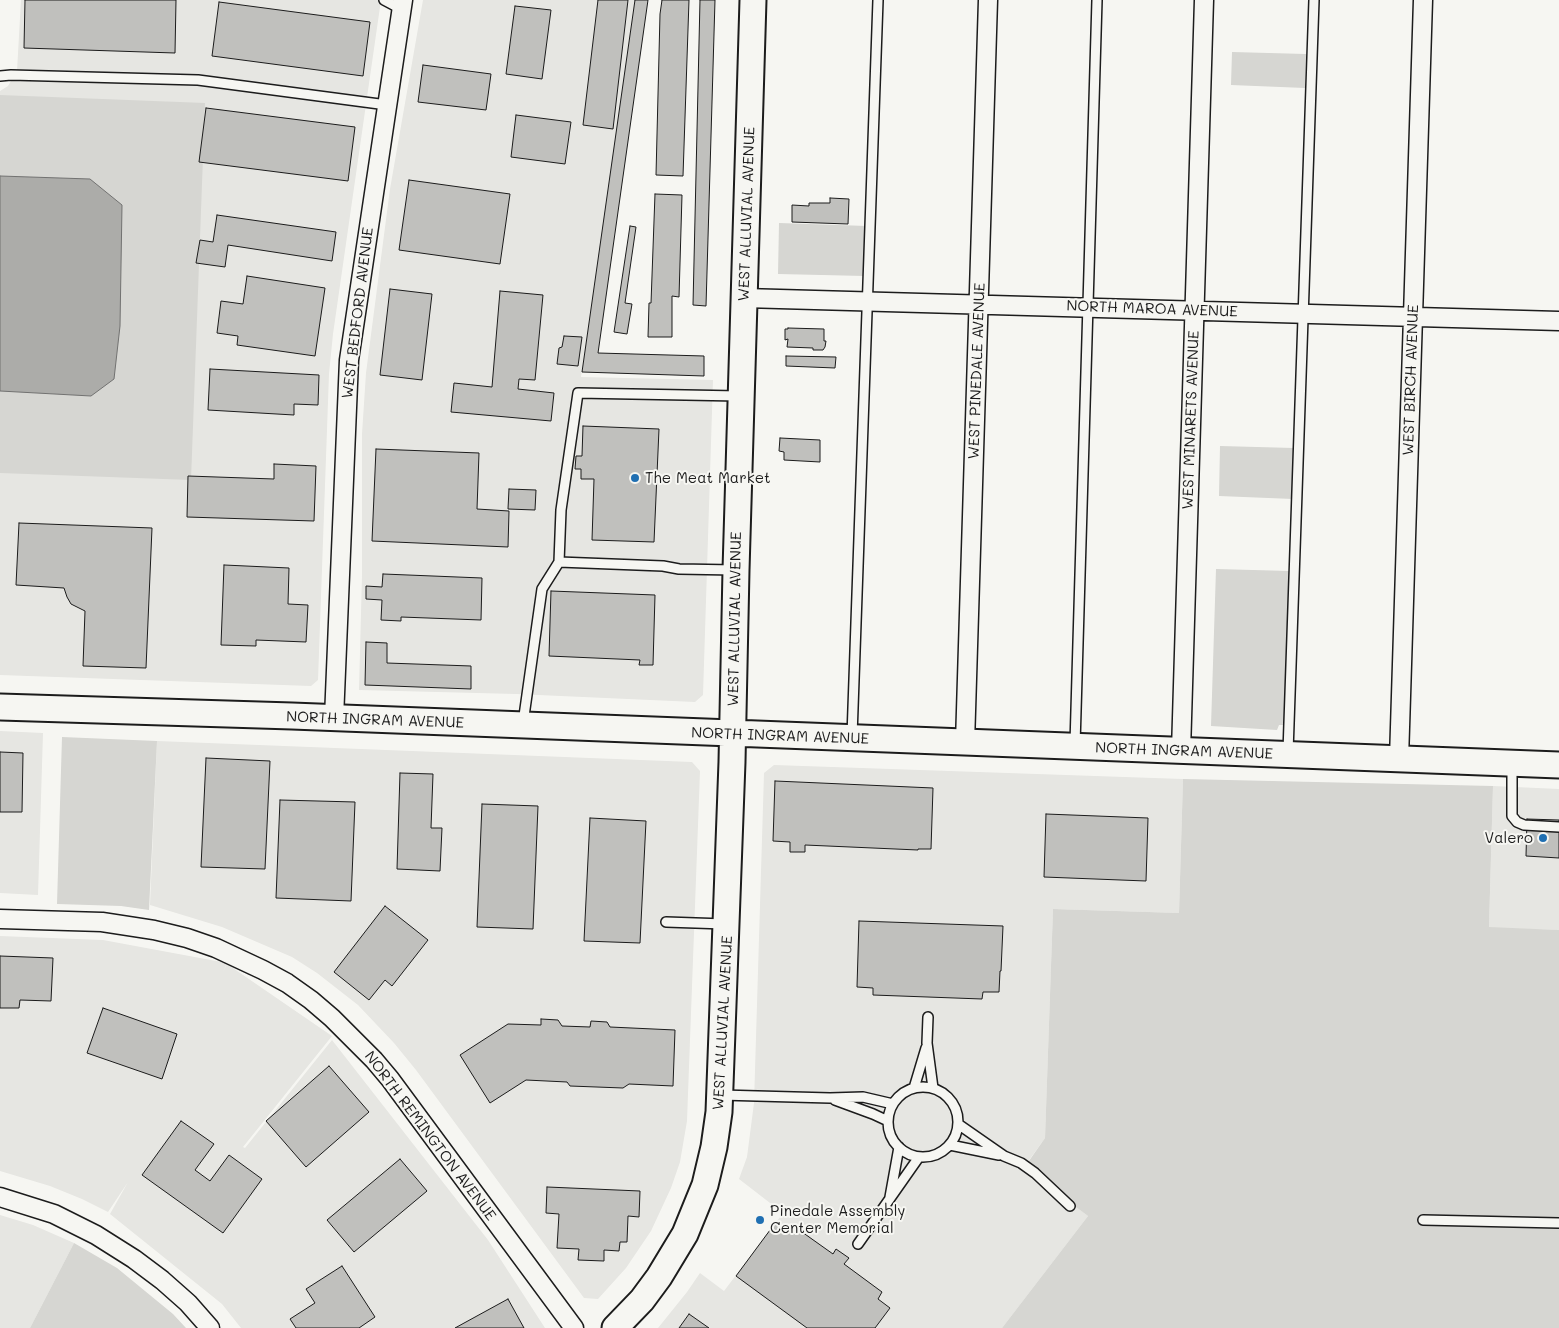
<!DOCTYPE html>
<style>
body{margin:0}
canvas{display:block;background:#f6f6f2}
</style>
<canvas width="1559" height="1328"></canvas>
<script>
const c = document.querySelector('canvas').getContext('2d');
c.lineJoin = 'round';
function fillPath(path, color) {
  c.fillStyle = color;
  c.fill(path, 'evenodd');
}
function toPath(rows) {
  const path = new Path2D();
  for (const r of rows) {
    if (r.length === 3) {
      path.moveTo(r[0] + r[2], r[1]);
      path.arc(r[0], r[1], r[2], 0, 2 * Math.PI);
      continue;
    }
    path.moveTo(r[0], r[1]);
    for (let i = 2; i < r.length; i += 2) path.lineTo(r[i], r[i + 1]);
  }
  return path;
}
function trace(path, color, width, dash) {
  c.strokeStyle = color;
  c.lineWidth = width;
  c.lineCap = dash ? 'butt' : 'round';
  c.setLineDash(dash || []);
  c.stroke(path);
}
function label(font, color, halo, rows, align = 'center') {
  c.font = font + ' Mali,sans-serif';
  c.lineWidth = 4;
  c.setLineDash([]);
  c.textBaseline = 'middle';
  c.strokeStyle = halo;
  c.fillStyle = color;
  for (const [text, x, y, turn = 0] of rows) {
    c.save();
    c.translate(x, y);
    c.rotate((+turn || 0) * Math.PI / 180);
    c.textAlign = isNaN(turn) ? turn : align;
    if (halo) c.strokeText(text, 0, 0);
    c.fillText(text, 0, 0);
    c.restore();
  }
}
fillPath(toPath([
 [21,0,381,0,333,334,329,374,318,680,311,686,0,675,0,91,8,86,17,71],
 [423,0,636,0,581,377,713,380,703,695,695,702,516,694,359,690,362,575,362,434,366,373,390,189],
 [0,731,43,733,38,895,0,893],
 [157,741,692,762,700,771,687,1121,680,1162,671,1188,651,1231,626,1268,598,1299,584,1298,416,1070,394,1043,358,1005,317,973,292,957,222,927,150,905],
 [774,765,1183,779,1179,913,1053,909,1045,1138,1024,1167,1088,1216,1002,1328,658,1328,687,1292,700,1273,724,1291,783,1213,739,1179,747,1157,754,1103,764,773],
 [1493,786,1559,789,1559,930,1489,928],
 [0,936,103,940,227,963,223,972,227,964,332,1036,243,1147,245,1148,332,1040,488,1240,545,1328,241,1328,222,1304,110,1214,128,1182,108,1212,82,1199,50,1186,0,1171],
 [0,1215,33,1225,74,1243,30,1328,0,1328]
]), '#e6e6e2');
fillPath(toPath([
 [1232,52,1306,54,1305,88,1231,85],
 [0,95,205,103,191,480,0,473],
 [779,223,867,226,865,276,778,274],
 [1220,446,1294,448,1293,499,1219,496],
 [1216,569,1290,571,1286,725,1279,725,1277,730,1211,726],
 [62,737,157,741,149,910,121,906,57,904],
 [1183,779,1493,786,1489,927,1559,930,1559,1328,1002,1328,1088,1216,1024,1168,1045,1138,1053,909,1179,913],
 [74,1243,117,1268,173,1314,186,1328,30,1328]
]), '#d6d6d2');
const water = toPath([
 [0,176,90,179,122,205,120,326,114,379,91,396,0,391,0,176]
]);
fillPath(water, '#acaca9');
trace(water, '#727271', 1);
const building = toPath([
 [25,0,176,0,175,53,24,48,25,0],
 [598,0,628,0,613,129,583,125,598,0],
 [635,0,648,0,598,353,704,356,704,376,582,372,635,0],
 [662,0,689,0,683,176,656,175,660,14,662,0],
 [700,0,715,0,706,306,693,305,700,0],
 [219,2,370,22,363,76,212,56,219,2],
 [515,6,551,10,542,79,506,74,515,6],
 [423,65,491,74,486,110,418,102,423,65],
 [206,108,355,127,348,181,199,162,206,108],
 [516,115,571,122,565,164,511,157,516,115],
 [409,180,510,194,500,264,399,250,409,180],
 [655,194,682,195,679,297,672,296,672,337,648,337,649,303,651,303,655,194],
 [830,198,849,199,848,224,792,222,792,205,809,206,809,203,830,203,830,198],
 [217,215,336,232,332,261,228,245,225,267,196,263,200,240,213,242,217,215],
 [630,226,636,227,625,303,632,304,627,334,614,332,630,226],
 [247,276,325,288,315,356,237,345,238,336,217,333,221,301,243,304,247,276],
 [390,289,432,294,422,380,380,375,390,289],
 [500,291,543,295,535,380,519,379,518,389,554,393,551,421,451,412,454,383,492,387,500,291],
 [788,328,824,329,824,341,826,341,825,347,823,350,813,350,813,348,787,347,788,339,785,340,785,329,788,329,788,328],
 [564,336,582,337,578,366,557,364,559,348,562,347,564,336],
 [786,356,836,357,835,368,786,366,786,356],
 [210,369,319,375,318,405,294,404,294,415,208,410,210,369],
 [583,426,659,429,654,542,592,540,594,479,581,479,581,469,575,469,576,456,582,456,583,426],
 [780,438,820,440,820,462,784,460,784,452,779,451,780,438],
 [376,449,479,453,477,509,509,511,508,547,372,541,376,449],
 [274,464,316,466,314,521,187,517,188,476,274,479,274,464],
 [509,489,536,490,535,510,508,509,509,489],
 [19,523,152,528,146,668,83,666,85,611,71,604,67,597,64,588,16,585,19,523],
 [224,565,289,568,288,604,308,605,306,642,256,640,256,646,221,645,224,565],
 [383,574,482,578,481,620,401,617,401,621,381,620,382,600,366,599,366,586,382,587,383,574],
 [551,591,655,595,653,665,639,665,640,660,549,656,551,591],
 [366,642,387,643,387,663,471,666,471,689,365,685,366,642],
 [0,752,23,753,22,812,0,812,0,752],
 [206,758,270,761,265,869,201,867,206,758],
 [400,773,433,774,431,828,442,828,440,871,397,869,400,773],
 [775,781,933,788,931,849,918,849,918,850,805,845,805,852,790,852,790,842,773,841,775,781],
 [280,800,355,802,351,901,276,898,280,800],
 [482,804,538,806,533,929,477,927,482,804],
 [1046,814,1148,818,1146,881,1044,877,1046,814],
 [590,818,646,821,640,943,584,941,590,818],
 [1527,819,1559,820,1559,858,1526,856,1527,819],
 [385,906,428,940,392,986,385,980,369,1000,334,972,385,906],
 [859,921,1003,926,1001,971,1000,971,999,992,983,992,982,999,873,995,873,988,857,987,859,921],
 [0,956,53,958,51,1001,20,1000,19,1008,0,1008,0,956],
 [103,1008,177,1034,162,1079,87,1053,103,1008],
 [541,1019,558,1020,562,1026,590,1027,591,1021,607,1022,610,1027,675,1030,673,1086,629,1084,623,1088,570,1086,567,1082,526,1080,490,1103,460,1055,508,1024,541,1025,541,1019],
 [329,1066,369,1112,306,1167,266,1121,329,1066],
 [181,1121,214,1144,195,1170,210,1181,229,1155,262,1179,223,1233,142,1175,181,1121],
 [400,1159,427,1191,354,1252,327,1220,400,1159],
 [547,1187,640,1191,639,1217,628,1216,627,1242,620,1242,619,1251,604,1250,604,1261,578,1260,579,1249,557,1248,559,1214,546,1213,547,1187],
 [776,1222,791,1233,795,1227,833,1254,836,1249,849,1258,844,1264,882,1292,878,1299,890,1308,875,1328,807,1328,736,1276,776,1222],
 [342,1266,375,1317,359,1328,296,1328,290,1319,315,1303,306,1289,342,1266],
 [508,1299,524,1328,455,1328,508,1299],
 [689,1314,709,1328,679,1328,689,1314]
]);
fillPath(building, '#c0c0bd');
trace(building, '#1c1c1c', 1);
const lane = toPath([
 [384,0,401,9],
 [0,76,11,75,198,80,387,105],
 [559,562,663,566,679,569,735,570],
 [523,723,542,589,559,562,561,510,578,393,739,396],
 [852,736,878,0],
 [1075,744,1097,0],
 [1288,752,1314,0],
 [1512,766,1512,816,1517,822,1524,825,1559,827],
 [666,922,725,924],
 [928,1017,927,1043,933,1088],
 [923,1122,35],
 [914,1088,926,1048],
 [721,1095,830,1098,863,1097,893,1104],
 [835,1100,873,1114,888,1121],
 [958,1124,1004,1156,1021,1163,1035,1173,1070,1206],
 [950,1145,999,1155],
 [890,1197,899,1147],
 [1423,1220,1559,1223],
 [858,1244,919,1157]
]);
const street = toPath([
 [744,298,1559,321],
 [334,718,349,360,403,0],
 [965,743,988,0],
 [1181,751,1204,0],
 [1399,759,1423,0],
 [0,919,102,922,154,930,187,938,216,948,263,970,287,983,311,1000,332,1018,374,1060,390,1079,574,1328],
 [0,1197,54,1214,96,1235,134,1259,162,1280,188,1303,210,1328]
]);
const secondary = toPath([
 [0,707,292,716,1559,765],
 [615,1328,642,1300,659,1277,685,1234,705,1185,714,1147,719,1112,732,762,736,570,753,0]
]);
trace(lane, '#1c1c1c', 12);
trace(street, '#1c1c1c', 21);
trace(secondary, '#1c1c1c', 29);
trace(lane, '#f6f6f2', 9);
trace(street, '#f6f6f2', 18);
trace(secondary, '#f6f6f2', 25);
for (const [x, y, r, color] of [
 [635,478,5,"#1f6fb2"],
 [1543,838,5,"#1f6fb2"],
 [760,1220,5,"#1f6fb2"]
]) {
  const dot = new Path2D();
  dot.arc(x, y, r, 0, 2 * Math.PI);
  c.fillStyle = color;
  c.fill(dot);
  trace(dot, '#f6f6f2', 2);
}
label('15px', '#1c1c1c', '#f6f6f2', [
 ["WEST ALLUVIAL AVENUE",747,214,-88],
 ["NORTH MAROA AVENUE",1152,309,2],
 ["WEST BEDFORD AVENUE",358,313,-83],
 ["WEST PINEDALE AVENUE",977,371,-88],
 ["WEST BIRCH AVENUE",1411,380,-88],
 ["WEST MINARETS AVENUE",1191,420,-88],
 ["WEST ALLUVIAL AVENUE",735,619,-89],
 ["NORTH INGRAM AVENUE",375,720,2],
 ["NORTH INGRAM AVENUE",780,736,2],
 ["NORTH INGRAM AVENUE",1184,751,2],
 ["WEST ALLUVIAL AVENUE",723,1023,-87],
 ["NORTH REMINGTON AVENUE",430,1136,53]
]);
label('15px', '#1c1c1c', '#f6f6f2', [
 ["The Meat Market",645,478],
 ["Valero",1533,838,"right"],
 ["Pinedale Assembly",770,1211],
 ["Center Memorial",770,1228]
], 'left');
</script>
